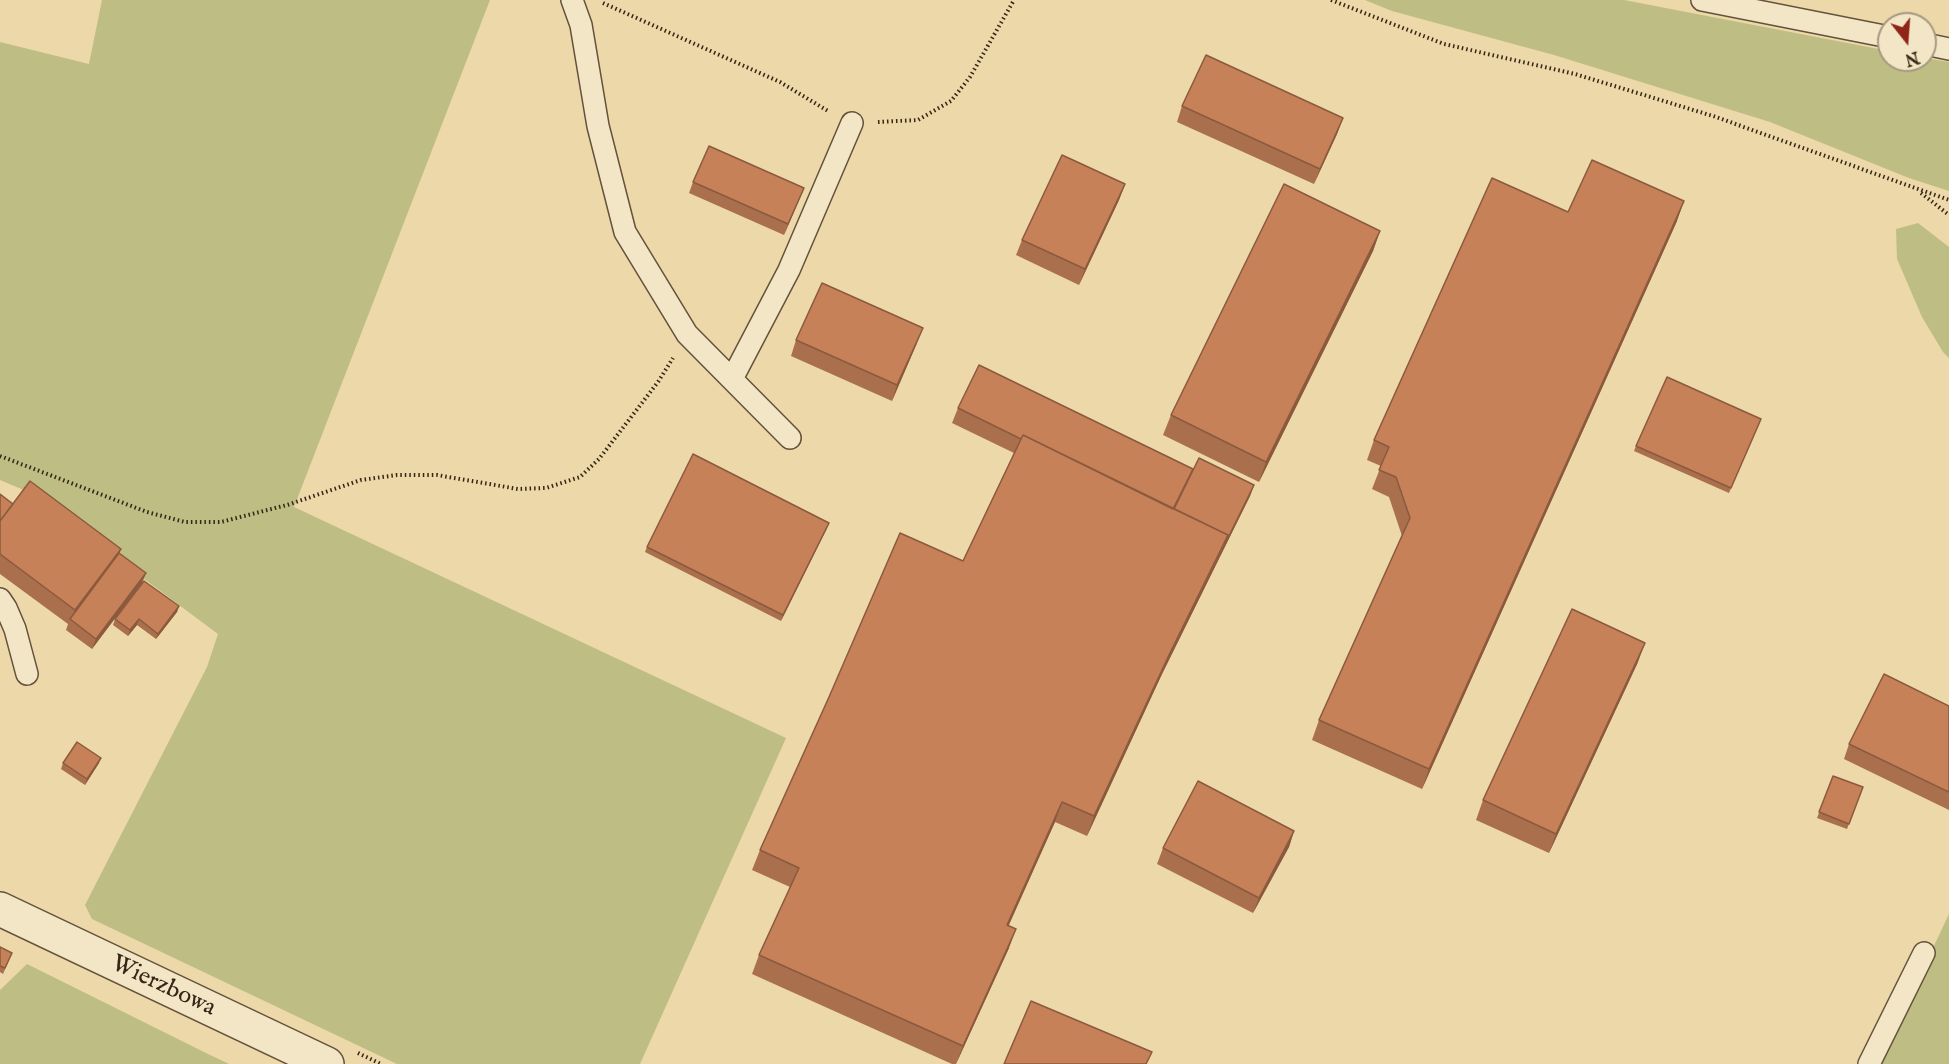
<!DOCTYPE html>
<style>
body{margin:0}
#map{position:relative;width:1949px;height:1064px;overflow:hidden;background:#ecd8a9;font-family:"IM FELL English",serif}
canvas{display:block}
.north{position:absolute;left:1877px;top:12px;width:60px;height:60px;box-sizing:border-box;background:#f3e6c7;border:2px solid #a79980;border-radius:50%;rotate:163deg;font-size:16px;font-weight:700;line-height:24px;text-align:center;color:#362616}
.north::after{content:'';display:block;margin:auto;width:21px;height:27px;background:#8f2418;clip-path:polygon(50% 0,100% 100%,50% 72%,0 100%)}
</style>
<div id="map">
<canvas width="1949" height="1064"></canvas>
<div class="north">N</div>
</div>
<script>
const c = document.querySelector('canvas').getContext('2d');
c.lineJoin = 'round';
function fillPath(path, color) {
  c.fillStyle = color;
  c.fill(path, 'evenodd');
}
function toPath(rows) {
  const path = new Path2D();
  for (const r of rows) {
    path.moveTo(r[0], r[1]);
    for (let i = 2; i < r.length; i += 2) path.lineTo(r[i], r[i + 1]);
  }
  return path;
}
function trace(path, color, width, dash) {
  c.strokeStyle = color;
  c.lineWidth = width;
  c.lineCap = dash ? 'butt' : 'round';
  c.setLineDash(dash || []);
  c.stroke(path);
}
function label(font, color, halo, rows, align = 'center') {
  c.font = font + ' "IM FELL English",serif';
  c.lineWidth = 4.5;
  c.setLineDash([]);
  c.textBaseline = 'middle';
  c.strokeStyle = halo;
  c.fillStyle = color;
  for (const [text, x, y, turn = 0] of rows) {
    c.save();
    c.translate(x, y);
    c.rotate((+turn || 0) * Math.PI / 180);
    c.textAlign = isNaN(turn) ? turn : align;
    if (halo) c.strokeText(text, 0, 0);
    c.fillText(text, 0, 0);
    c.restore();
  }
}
fillPath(toPath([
 [102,0,490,0,294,507,786,738,640,1064,397,1064,92,919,85,905,207,667,218,634,26,491,0,480,0,42,89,64],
 [1365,0,1624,0,1889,51,1889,60,1925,60,1925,58,1949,62,1949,191,1909,178,1770,122,1554,55,1392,11],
 [1918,223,1949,247,1949,358,1943,352,1922,317,1897,259,1896,229],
 [1949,914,1949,1064,1878,1064],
 [27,964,206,1053,229,1064,0,1064,0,990]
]), '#bebd84');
const lane = toPath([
 [572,0,581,25,598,126,625,232,687,334,790,438],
 [1702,0,1889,37],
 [1925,44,1949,49],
 [732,379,789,270,852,123],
 [0,599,6,608,15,629,27,674],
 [1869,1064,1924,953]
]);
const street = toPath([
 [0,909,327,1064]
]);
trace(lane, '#64523b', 24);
trace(street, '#64523b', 36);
trace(toPath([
 [1331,0,1444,44,1575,74,1713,116,1949,200],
 [603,3,780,82,828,111],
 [878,122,918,120,951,101,970,77,1014,0],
 [1921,193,1949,215],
 [0,456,147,512,185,522,221,522,287,505,361,480,397,475,437,475,518,489,546,488,580,477,599,459,658,382,673,358],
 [358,1053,381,1064]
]), '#362616', 4, [1.5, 3]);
trace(lane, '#f3e6c7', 21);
trace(street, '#f3e6c7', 33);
fillPath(toPath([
 [1182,106,1343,118,1337,134,1314,184,1177,122],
 [693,182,804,188,784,235,689,193],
 [1125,184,1119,200,1079,285,1016,255,1022,240],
 [1568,212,1677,221,1422,789,1312,740,1319,720,1402,536,1389,497,1372,489,1381,466,1367,460,1374,440],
 [1380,231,1373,251,1259,482,1163,435,1171,415],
 [796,340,917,343,892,401,791,356],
 [958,408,1254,485,1250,496,1162,674,1087,836,1055,822,1008,926,1009,948,956,1064,952,1064,752,974,759,955,790,887,752,870,760,850,963,561,1014,453,952,423],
 [1759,424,1729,493,1634,451,1636,446],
 [0,494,13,504,121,549,119,553,146,573,92,649,66,630,68,624,0,574],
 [827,528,781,621,645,552,647,547],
 [179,606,177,612,156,639,137,625,128,636,113,625,115,619],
 [1638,662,1549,853,1476,820,1483,800],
 [1949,706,1949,810,1844,759,1849,744],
 [63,763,99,763,85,785,61,769],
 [1833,776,1863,787,1847,829,1817,818],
 [1294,831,1289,847,1253,913,1157,864,1163,848],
 [0,947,12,953,3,974,0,972]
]), '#aa6f4c');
fillPath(toPath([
 [1343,118,1337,134,1314,184,1320,169],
 [1125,184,1119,200,1079,285,1085,269],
 [804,188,800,198,784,235,788,224],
 [1684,201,1677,221,1422,789,1429,769],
 [1380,231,1373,251,1259,482,1266,462],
 [923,328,917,343,892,401,897,385],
 [1254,485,1250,496,1162,674,1087,836,1094,816,1169,655],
 [829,523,827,528,781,621,783,615],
 [121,549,115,564,71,621,75,610],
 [146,573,142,583,92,649,96,639],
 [179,606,177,612,156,639,158,634],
 [139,619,137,625,128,636,130,630],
 [1645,643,1638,662,1549,853,1556,834],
 [101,758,99,763,85,785,87,779],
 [1062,802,1055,822,1000,945,1007,925],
 [1294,831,1289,847,1253,913,1259,898],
 [1016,929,1009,948,956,1064,963,1046]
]), '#8b5a3e');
const building = toPath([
 [1206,55,1343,118,1320,169,1182,106,1206,55],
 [709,146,804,188,788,224,693,182,709,146],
 [1062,155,1125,184,1085,269,1022,240,1062,155],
 [1592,160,1684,201,1429,769,1319,720,1410,518,1396,477,1379,470,1389,447,1374,440,1492,178,1568,212,1592,160],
 [1284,184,1380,231,1266,462,1171,415,1284,184],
 [822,283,923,328,897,385,796,340,822,283],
 [979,365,1193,469,1173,509,1023,435,1021,439,958,408,979,365],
 [1667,377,1761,419,1731,488,1636,446,1667,377],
 [1023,435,1228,535,1169,655,1094,816,1062,802,1007,925,1016,929,963,1046,759,955,799,868,760,850,829,697,900,533,963,561,1023,435],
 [693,454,829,523,783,615,647,547,693,454],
 [1199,458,1254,485,1225,544,1228,535,1174,509,1199,458],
 [30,481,121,549,75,610,0,554,0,521,30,481],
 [0,494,13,504,0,521,0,494],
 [119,553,146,573,96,639,70,619,119,553],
 [144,581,179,606,158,634,139,619,130,630,115,619,144,581],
 [1572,609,1645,643,1556,834,1483,800,1572,609],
 [1884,674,1949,706,1949,792,1849,744,1884,674],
 [77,742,101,758,87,779,63,763,77,742],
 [1833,776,1863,787,1849,824,1819,812,1833,776],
 [1198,781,1294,831,1259,898,1163,848,1198,781],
 [0,947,12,953,5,968,0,966,0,947],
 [1031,1001,1152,1052,1146,1064,1004,1064,1031,1001]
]);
fillPath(building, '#c68158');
trace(building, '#8b5a3e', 1.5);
label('24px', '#362616', '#f3e6c7', [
 ["Wierzbowa",163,987,25]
]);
</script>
